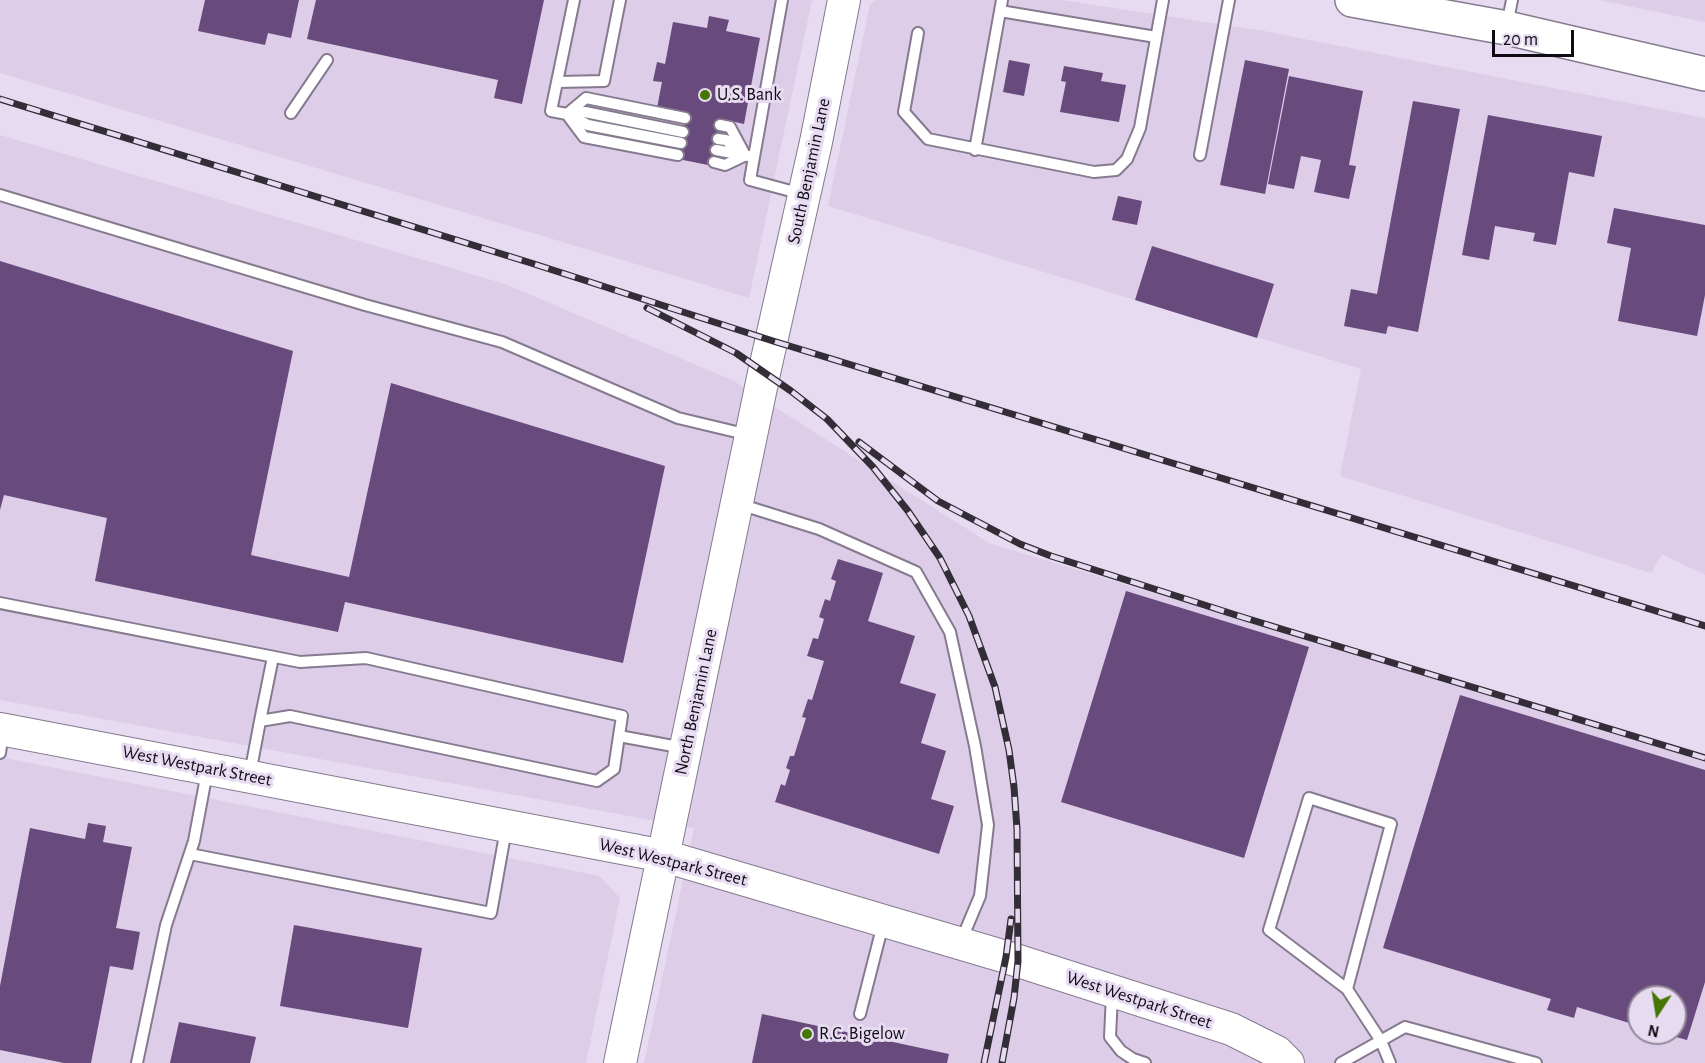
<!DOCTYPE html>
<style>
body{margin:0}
#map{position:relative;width:1705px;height:1063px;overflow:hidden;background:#e7dbf1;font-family:"Alegreya Sans",sans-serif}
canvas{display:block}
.north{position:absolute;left:1627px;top:985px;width:60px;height:60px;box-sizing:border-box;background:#e7dbf1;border:2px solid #918898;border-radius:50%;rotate:192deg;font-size:16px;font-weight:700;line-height:24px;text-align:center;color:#0f0b12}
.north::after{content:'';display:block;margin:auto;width:21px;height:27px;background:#447701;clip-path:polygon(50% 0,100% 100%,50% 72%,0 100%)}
.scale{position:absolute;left:1492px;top:30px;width:82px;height:27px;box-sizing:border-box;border:3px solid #0f0b12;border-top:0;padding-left:8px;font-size:18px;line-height:21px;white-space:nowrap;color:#0f0b12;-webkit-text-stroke:4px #e7dbf1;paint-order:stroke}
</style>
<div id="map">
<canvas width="1705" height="1063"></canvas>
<div class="north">N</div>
<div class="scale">20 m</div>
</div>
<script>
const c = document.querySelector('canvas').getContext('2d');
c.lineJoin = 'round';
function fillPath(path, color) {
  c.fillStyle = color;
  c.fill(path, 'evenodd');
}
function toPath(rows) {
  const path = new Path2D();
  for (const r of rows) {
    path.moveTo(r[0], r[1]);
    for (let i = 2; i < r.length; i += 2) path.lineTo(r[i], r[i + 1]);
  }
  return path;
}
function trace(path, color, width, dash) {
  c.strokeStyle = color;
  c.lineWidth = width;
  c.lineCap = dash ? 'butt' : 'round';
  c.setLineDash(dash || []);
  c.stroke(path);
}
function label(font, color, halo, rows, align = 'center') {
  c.font = font + ' "Alegreya Sans",sans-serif';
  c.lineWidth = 6;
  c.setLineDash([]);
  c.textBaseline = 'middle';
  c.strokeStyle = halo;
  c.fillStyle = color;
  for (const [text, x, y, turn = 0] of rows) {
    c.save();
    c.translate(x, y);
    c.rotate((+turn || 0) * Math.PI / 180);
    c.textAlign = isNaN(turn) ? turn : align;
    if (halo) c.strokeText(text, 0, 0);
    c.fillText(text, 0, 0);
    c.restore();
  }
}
fillPath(toPath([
 [0,0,812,0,749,298,0,73],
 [876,0,1062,0,1264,31,1705,118,1705,575,1662,554,1651,573,1340,476,1361,369,828,206,870,4],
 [1599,0,1705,0,1705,22],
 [0,135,505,284,734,381,989,543,1705,761,1705,1063,644,1063,694,828,0,700],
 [1639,997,1675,997,1675,1033,1639,1033],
 [0,757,600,876,620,898,586,1063,0,1063]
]), '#ddcde9');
fillPath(toPath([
 [205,0,299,0,291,38,268,33,265,45,198,31],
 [316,0,544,0,522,104,494,98,498,80,307,39],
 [709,16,729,20,726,31,760,38,744,124,722,119,713,166,678,159,686,113,657,108,662,82,653,81,657,62,665,64,673,22,707,28],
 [1009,60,1030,64,1024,96,1003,92],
 [1245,60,1289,69,1265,194,1220,185],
 [1064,66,1103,73,1101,81,1126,85,1119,122,1060,112,1066,82,1061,81],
 [1289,76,1363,91,1349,165,1356,166,1349,199,1314,192,1321,160,1301,156,1294,189,1268,184],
 [1413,101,1460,109,1418,332,1388,326,1386,334,1344,326,1351,289,1377,294],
 [1488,115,1602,136,1594,177,1569,172,1556,245,1533,241,1535,233,1495,226,1489,260,1462,255],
 [1118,196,1142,201,1137,225,1112,220],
 [1614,208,1705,225,1705,295,1697,336,1618,321,1631,248,1607,243],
 [1152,246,1274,284,1257,338,1135,300],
 [0,261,293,351,251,555,349,577,391,383,665,466,623,663,345,602,338,632,95,581,107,518,4,495,0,510],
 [838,559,883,573,868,621,915,636,900,683,936,694,921,743,946,751,931,799,954,806,939,854,775,802,781,784,785,786,790,770,786,768,790,756,794,756,806,718,802,717,808,699,812,700,824,661,807,656,813,638,818,639,824,619,819,617,825,599,830,601,836,581,831,579],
 [1126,591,1309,647,1244,858,1061,802],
 [1460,695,1705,770,1705,982,1687,1040,1665,1034,1675,1033,1675,997,1639,997,1639,1026,1577,1007,1574,1018,1547,1010,1551,999,1383,948],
 [88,823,106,826,103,842,132,847,116,928,140,932,133,970,110,966,91,1063,64,1063,0,1050,0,986,30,828,85,839],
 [294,925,422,948,408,1028,280,1006],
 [762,1014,949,1054,947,1063,752,1063],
 [179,1022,256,1037,250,1063,170,1063]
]), '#684a7c');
const lane = toPath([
 [574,0,551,111,567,114,588,125,681,143],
 [1000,11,1156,37],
 [1507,25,1512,0],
 [918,33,904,112,928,139,1094,172,1116,170,1127,159,1140,128,1163,0],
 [558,82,604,81,620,0],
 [291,113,327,60],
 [567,114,586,98,685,118],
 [568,114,585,112,683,132],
 [569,117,584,137,678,155],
 [720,125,730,127,745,155],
 [718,139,726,140,740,152],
 [716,150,754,157,782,0],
 [975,150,1002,0],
 [1200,155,1229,0],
 [754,157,750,180,802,194],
 [714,162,725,165,744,156],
 [0,195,365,305,502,342,678,418,749,435],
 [739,504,819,529,916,572,950,632,975,746,988,825,980,896,961,941],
 [0,603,300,662,366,658,622,716,614,769,597,781,290,716,260,721,250,774],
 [260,721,273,657],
 [619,736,684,748],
 [0,753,3,733],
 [190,854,491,913,506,829],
 [1347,989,1391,824,1309,798,1269,930,1347,989,1381,1041,1390,1063],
 [1112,995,1110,1037,1121,1051,1133,1059,1145,1063],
 [860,1014,883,924],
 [137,1063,166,925,194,841,207,772],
 [1341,1063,1405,1027,1536,1063]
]);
const secondary = toPath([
 [0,729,664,856,1006,957,1231,1029,1277,1052,1288,1063],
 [620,1063,764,373,816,142,844,0]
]);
const primary = toPath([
 [1352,0,1507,28,1705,74]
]);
trace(lane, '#857a8e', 14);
trace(secondary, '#857a8e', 34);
trace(primary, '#857a8e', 36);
trace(lane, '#fff', 10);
trace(secondary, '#fff', 32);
trace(primary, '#fff', 33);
const rail = toPath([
 [0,99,531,263,773,341,1705,626],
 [647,308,736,353,791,391,827,419,873,467,908,511,940,558,969,616,995,687,1009,750,1014,787,1017,829,1018,961,1014,998,1002,1063],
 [859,442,938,501,1020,544,1051,556,1242,617,1705,758],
 [984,1063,1006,957,1011,919]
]);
trace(rail, '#322d36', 7);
trace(rail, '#e7dbf1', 4.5, [14]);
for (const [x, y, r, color] of [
 [705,95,6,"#447701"],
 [807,1034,6,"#447701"]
]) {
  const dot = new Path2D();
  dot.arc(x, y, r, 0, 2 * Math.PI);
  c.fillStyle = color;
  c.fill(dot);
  trace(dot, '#e7dbf1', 2);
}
label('18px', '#0f0b12', '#e7dbf1', [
 ["U.S. Bank",717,95],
 ["R.C. Bigelow",819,1034]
], 'left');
label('18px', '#0f0b12', '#e7dbf1', [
 ["South Benjamin Lane",809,171,-78],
 ["North Benjamin Lane",696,702,-78],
 ["West Westpark Street",197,766,11],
 ["West Westpark Street",673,862,14],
 ["West Westpark Street",1139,1000,18]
]);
</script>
